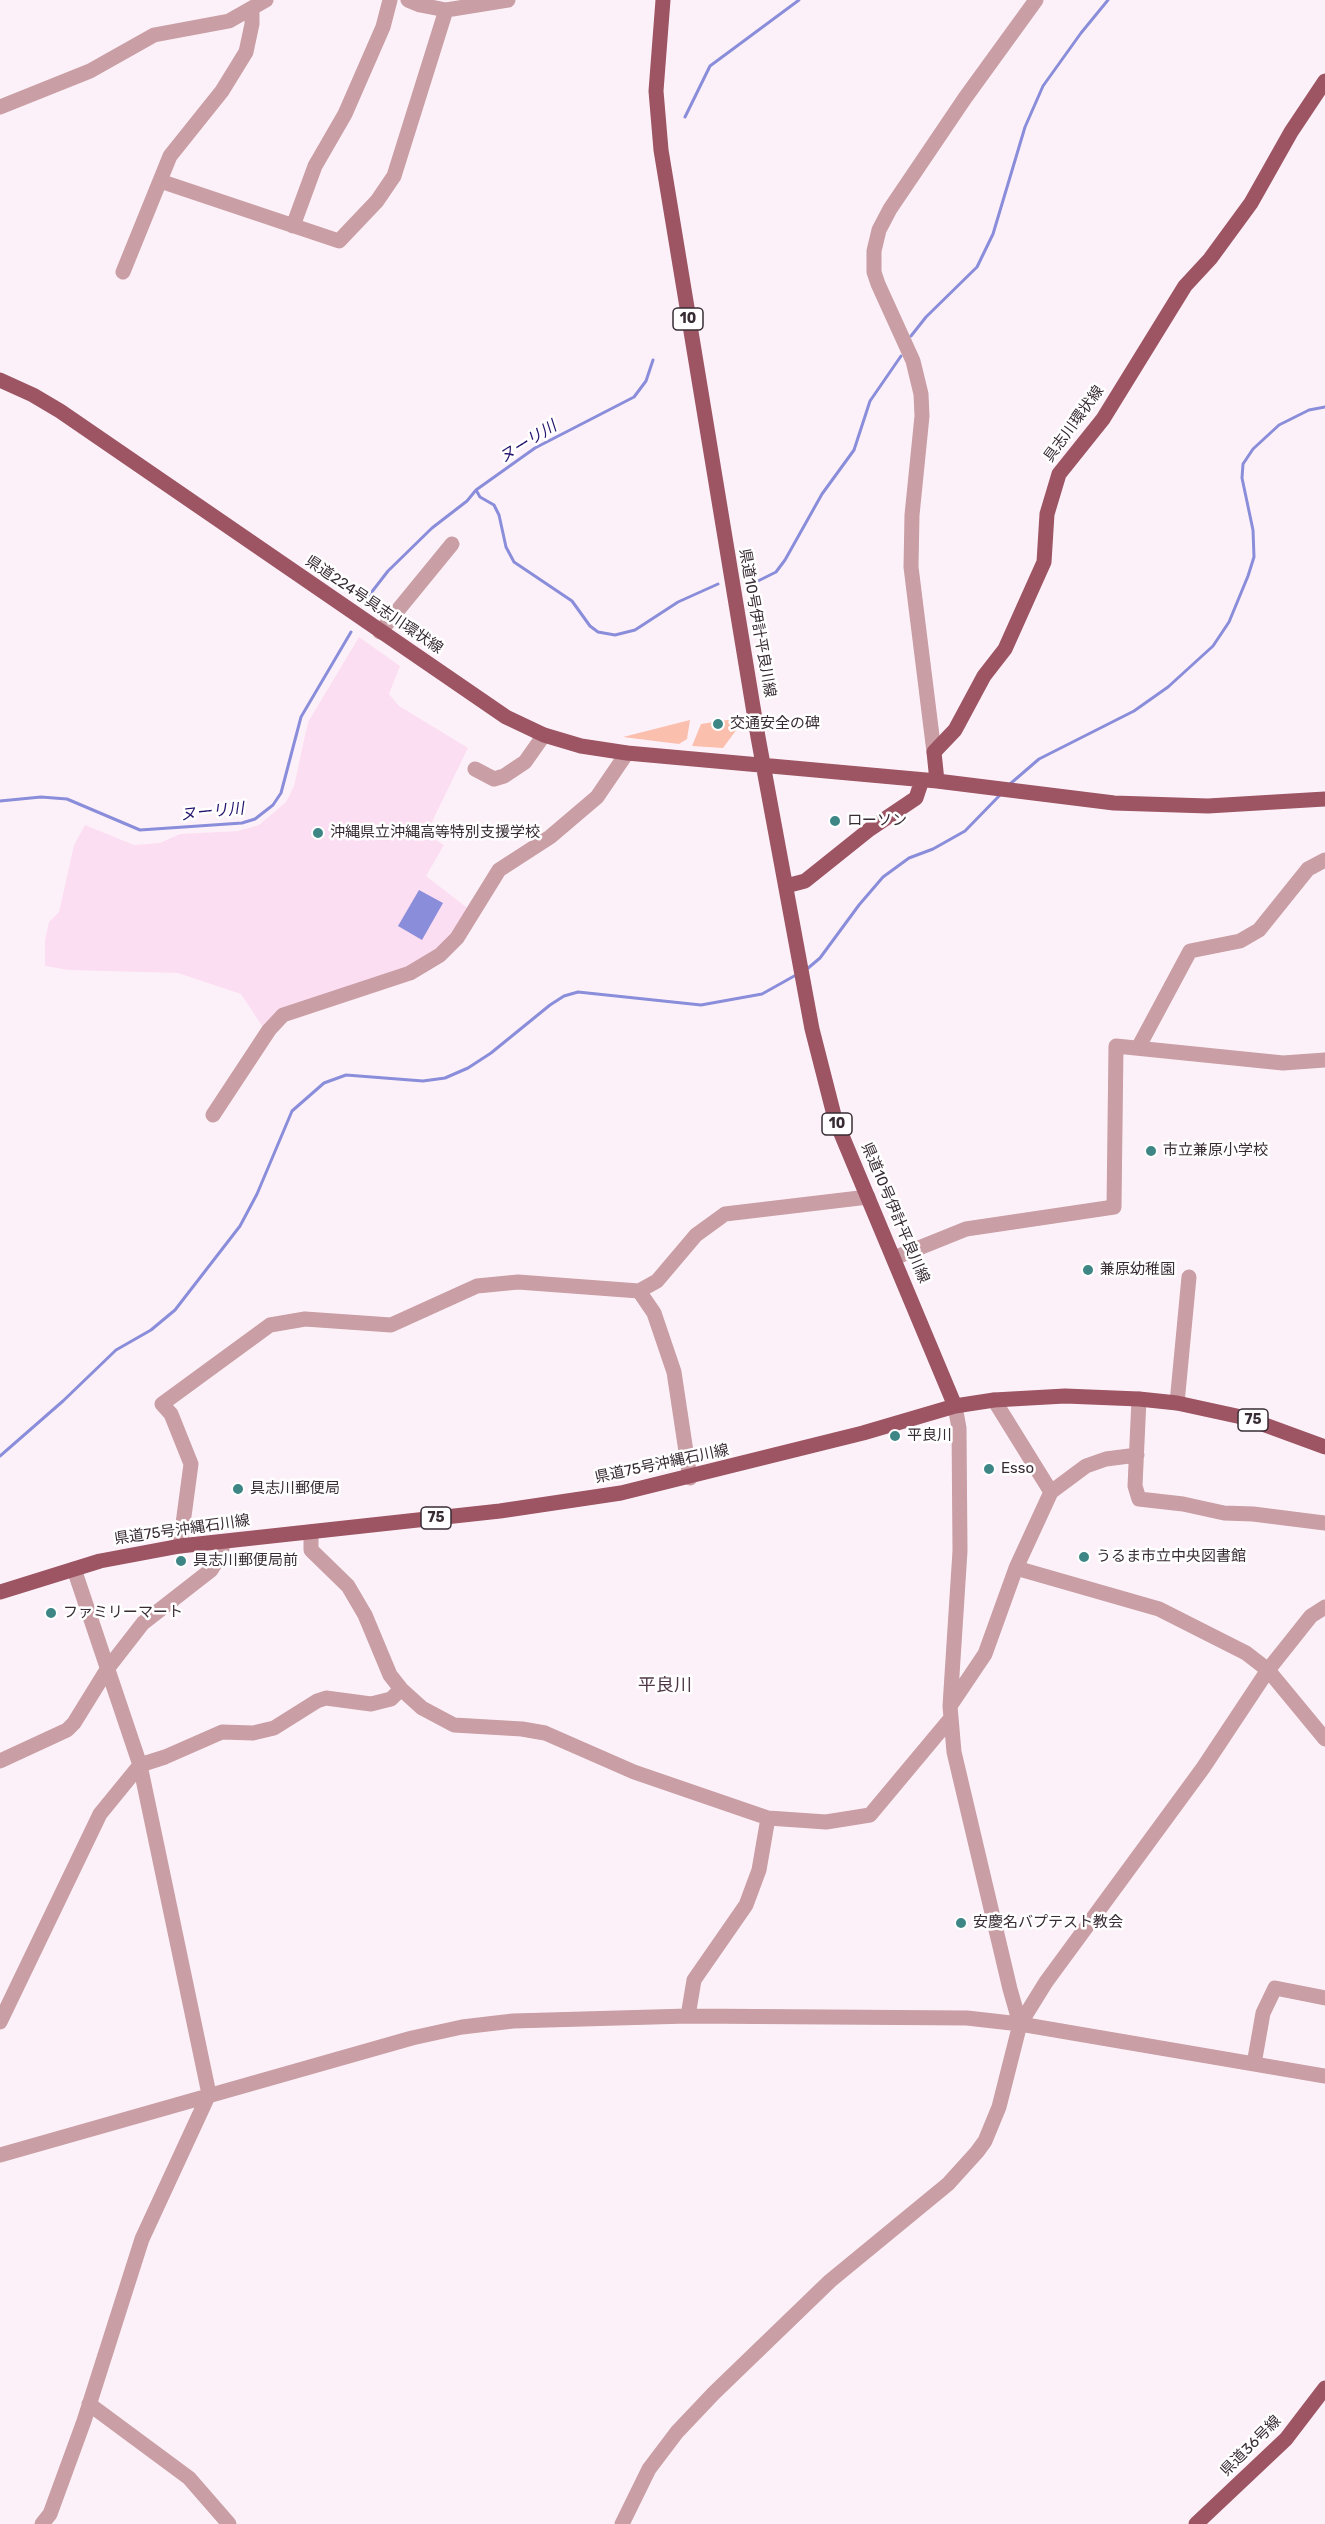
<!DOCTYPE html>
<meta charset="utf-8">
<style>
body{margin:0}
canvas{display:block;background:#fdf1f9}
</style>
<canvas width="1325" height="2524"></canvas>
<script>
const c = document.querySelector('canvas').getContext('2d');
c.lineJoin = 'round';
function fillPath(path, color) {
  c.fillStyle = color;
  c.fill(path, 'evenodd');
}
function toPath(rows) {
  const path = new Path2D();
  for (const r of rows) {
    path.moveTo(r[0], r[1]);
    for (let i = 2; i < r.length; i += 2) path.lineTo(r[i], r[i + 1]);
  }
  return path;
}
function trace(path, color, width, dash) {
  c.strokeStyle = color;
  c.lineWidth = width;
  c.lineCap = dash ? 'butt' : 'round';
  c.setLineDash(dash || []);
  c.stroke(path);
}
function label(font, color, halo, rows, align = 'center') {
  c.font = font + ' Rubik,"Noto Sans JP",sans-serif';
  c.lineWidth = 5;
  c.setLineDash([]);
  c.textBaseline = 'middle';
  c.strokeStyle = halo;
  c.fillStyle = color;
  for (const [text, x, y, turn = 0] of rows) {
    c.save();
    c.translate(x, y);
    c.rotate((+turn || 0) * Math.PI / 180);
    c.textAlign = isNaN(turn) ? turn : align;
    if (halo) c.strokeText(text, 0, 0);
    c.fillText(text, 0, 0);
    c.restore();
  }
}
fillPath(toPath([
 [359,637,400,666,389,694,399,706,468,748,426,834,444,845,426,876,470,910,455,934,426,961,264,1029,241,994,178,973,69,970,45,966,45,940,49,922,59,912,74,845,85,825,134,845,160,843,180,834,238,831,259,825,286,802,294,786,308,722]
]), '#fcdef2');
fillPath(toPath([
 [740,718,740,725,723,748,692,746,701,724],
 [690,720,687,739,679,744,623,737]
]), '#fbbfae');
fillPath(toPath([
 [419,890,443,903,422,940,398,926]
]), '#8a8dda');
trace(toPath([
 [685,117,710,66,799,0],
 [911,336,926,317,977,267,993,234,1025,127,1043,86,1081,33,1108,0],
 [476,490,480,497,494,505,499,515,506,547,514,562,572,601,590,626,598,632,615,635,635,630,678,602,718,584],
 [749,581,758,581,776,572,785,560,822,494,854,450,870,401,901,356],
 [364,602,388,571,432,528,467,501,476,490,535,448,634,397,646,381,653,360],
 [1010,784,1039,759,1134,711,1168,687,1213,646,1229,622,1248,576,1254,557,1253,530,1242,478,1243,464,1253,449,1279,425,1309,410,1325,407],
 [0,801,41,797,67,799,140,830,242,823,255,819,273,805,281,793,301,717,351,632],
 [807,969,820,958,859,905,883,877,909,858,933,849,965,831,1001,794],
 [0,1456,63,1401,116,1350,151,1330,175,1310,240,1226,257,1194,292,1111,324,1083,346,1075,423,1081,445,1078,468,1068,491,1053,550,1005,564,996,578,992,701,1005,762,994,796,975]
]), '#8a8dda', 3);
trace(toPath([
 [408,0,420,5,446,10,508,0],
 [0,107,90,71,154,35,229,21,266,0],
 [160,181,339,241,377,201,394,176,446,10],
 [293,226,315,166,345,114,383,27,390,0],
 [123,272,170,156,222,91,246,52,252,24,252,8],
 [380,632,452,544],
 [934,752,911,567,912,515,922,416,921,394,913,361,878,284,874,272,874,251,879,230,890,209,965,98,1036,0],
 [475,769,494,779,504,776,525,762,544,735],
 [1138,1048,1190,951,1240,941,1259,930,1308,869,1325,860],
 [213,1115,269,1030,283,1015,410,973,440,955,457,938,499,870,550,837,597,797,627,753],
 [894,1258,966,1229,1114,1207,1116,1046,1283,1063,1325,1060],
 [639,1291,654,1313,674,1372,690,1478],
 [1139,1399,1135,1486,1139,1499,1183,1504,1224,1513,1253,1514,1325,1523],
 [1177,1403,1189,1277],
 [955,1406,959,1428,960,1551,950,1706,954,1752,1010,1989,1020,2024],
 [1051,1492,1086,1466,1106,1459,1137,1455],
 [311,1532,311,1550,348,1586,365,1615,390,1675,401,1689,422,1708,454,1725,522,1729,545,1733,634,1772,768,1818,826,1822,870,1815,951,1718],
 [180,1546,191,1464,171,1414,162,1404,270,1325,305,1319,391,1325,477,1286,518,1282,639,1291,657,1281,696,1235,725,1214,868,1197],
 [1016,1568,1159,1609,1246,1653,1268,1670,1325,1739],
 [950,1706,985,1654,1016,1568,1051,1492,994,1400],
 [0,1761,67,1730,74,1723,108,1668,143,1623,211,1570,221,1554,223,1542],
 [688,2016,694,1980,746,1905,759,1870,768,1818],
 [0,2022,100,1814,140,1765,165,1757,222,1732,253,1733,274,1728,317,1701,326,1698,371,1704,391,1699,401,1689],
 [1254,2064,1263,2013,1275,1988,1325,1998],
 [0,2155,412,2038,462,2027,513,2021,688,2016,967,2018,1020,2024,1325,2076],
 [89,2404,189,2478,229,2524],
 [42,2524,50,2514,84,2421,142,2239,209,2094,140,1765,74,1569],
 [622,2524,649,2469,677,2432,714,2393,830,2281,948,2184,977,2152,985,2141,999,2107,1020,2024,1046,1982,1203,1768,1268,1670,1311,1616,1325,1607]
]), '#c99ea5', 15);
trace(toPath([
 [663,0,656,91,661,150,758,737,812,1029,835,1119,955,1406],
 [0,380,33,395,60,411,506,717,544,735,581,746,627,753,937,781,1114,803,1208,806,1325,799],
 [937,781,934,752,955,730,984,676,1005,649,1044,562,1047,514,1059,474,1103,419,1185,286,1210,259,1251,203,1291,132,1325,81],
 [786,886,805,881,870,829,916,798,922,780],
 [0,1592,100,1561,180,1546,500,1511,621,1493,863,1433,955,1406,994,1400,1065,1396,1139,1399,1177,1403,1246,1418,1325,1447],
 [1196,2524,1286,2439,1325,2388]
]), '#9d5564', 15);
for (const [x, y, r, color] of [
 [718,724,6,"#3e8686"],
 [835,821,6,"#3e8686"],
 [318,833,6,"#3e8686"],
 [1151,1151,6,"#3e8686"],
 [1088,1270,6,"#3e8686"],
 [895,1436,6,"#3e8686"],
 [989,1469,6,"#3e8686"],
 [238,1489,6,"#3e8686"],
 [1084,1557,6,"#3e8686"],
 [181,1561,6,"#3e8686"],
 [51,1613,6,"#3e8686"],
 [961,1923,6,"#3e8686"]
]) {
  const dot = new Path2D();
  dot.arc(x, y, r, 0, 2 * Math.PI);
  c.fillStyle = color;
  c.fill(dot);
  trace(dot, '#fff', 2);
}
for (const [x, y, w] of [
 [688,319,30],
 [837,1124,30],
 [1253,1420,30],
 [436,1518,30]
]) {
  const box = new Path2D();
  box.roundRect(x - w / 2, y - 11, w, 22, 4.5);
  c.fillStyle = '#fff';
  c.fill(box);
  trace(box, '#382c34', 1.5);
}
label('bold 14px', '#382c34', null, [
 ["10",688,319],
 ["10",837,1124],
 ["75",1253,1420],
 ["75",436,1518]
]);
label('15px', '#382c34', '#fff', [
 ["具志川環状線",1074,424,-54],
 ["県道224号具志川環状線",374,605,34],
 ["県道10号伊計平良川線",757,623,80],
 ["県道10号伊計平良川線",895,1213,67],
 ["県道75号沖縄石川線",662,1464,-12],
 ["県道75号沖縄石川線",182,1530,-8],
 ["県道36号線",1251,2446,-45]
]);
label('15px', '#382c34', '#fff', [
 ["交通安全の碑",730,724],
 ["ローソン",847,821],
 ["沖縄県立沖縄高等特別支援学校",330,833],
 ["市立兼原小学校",1163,1151],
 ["兼原幼稚園",1100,1270],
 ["平良川",907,1436],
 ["Esso",1001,1469],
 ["具志川郵便局",250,1489],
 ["うるま市立中央図書館",1096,1557],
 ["具志川郵便局前",193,1561],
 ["ファミリーマート",63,1613],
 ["安慶名バプテスト教会",973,1923]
], 'left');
label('italic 16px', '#25146d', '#fff', [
 ["ヌーリ川",528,442,-32],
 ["ヌーリ川",212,812,-6]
]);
label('18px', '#4e3646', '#fff', [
 ["平良川",665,1686]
]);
</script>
